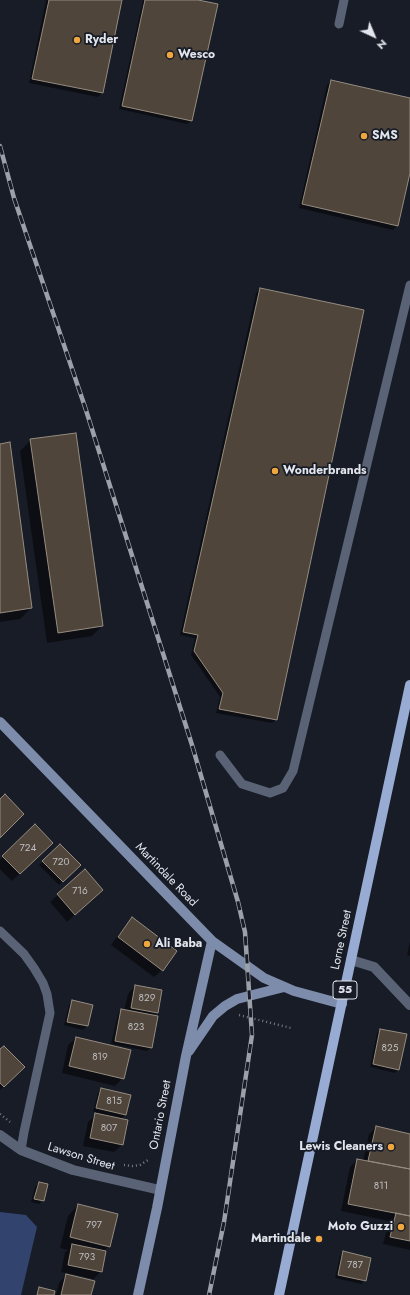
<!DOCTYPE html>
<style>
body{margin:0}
#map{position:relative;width:410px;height:1295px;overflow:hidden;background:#171c26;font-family:Jost,sans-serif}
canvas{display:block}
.north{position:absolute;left:354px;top:16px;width:40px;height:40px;-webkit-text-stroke:3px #171c26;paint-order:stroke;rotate:136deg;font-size:11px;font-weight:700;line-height:16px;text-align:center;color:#e2e5ec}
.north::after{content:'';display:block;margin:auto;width:14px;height:18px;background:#e2e5ec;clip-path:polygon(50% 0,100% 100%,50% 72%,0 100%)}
</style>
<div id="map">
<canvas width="410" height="1295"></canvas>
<div class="north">N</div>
</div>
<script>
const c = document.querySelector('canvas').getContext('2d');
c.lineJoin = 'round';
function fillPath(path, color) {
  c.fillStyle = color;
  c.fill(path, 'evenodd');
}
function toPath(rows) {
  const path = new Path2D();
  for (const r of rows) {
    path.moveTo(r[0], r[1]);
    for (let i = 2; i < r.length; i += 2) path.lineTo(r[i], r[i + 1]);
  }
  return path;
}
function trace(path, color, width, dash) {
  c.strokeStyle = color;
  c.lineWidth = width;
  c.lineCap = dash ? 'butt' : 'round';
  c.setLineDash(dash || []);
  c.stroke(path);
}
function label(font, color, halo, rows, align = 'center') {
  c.font = font + ' Jost,sans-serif';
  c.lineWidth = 3.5;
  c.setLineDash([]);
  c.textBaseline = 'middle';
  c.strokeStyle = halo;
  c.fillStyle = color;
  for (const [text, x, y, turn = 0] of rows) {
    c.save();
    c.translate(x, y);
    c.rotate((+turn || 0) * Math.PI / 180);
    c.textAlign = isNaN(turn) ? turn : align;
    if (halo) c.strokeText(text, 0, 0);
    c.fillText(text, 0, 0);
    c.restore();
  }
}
fillPath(toPath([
 [0,1212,26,1215,37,1227,21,1295,0,1295]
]), '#32446d');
fillPath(toPath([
 [46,0,121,1,102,93,98,97,29,83],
 [143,0,194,0,191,121,187,124,119,109],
 [331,81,410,99,410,169,397,226,393,230,299,208,327,85],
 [260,289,276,720,272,723,216,713,220,697,191,655,195,638,180,635,256,293],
 [31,440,102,626,92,636,47,643,20,451],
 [0,445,31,608,20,619,0,622],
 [35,826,52,843,12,881,0,869,0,860],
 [60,846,79,865,59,885,39,865],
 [85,870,94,897,67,922,50,902],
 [132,919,162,970,154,977,111,945,125,926],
 [410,941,410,956,407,955],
 [135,986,157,1012,153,1016,151,1047,147,1051,111,1044,118,1014,121,1010,124,1011,128,994],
 [73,1001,92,1005,87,1026,83,1030,64,1025,69,1005],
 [381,1030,399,1069,395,1073,370,1067,377,1033],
 [76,1038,123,1078,115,1086,62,1073,68,1045],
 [0,1051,23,1067,0,1090],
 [101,1089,130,1096,125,1115,120,1120,127,1121,122,1145,114,1152,83,1146,88,1122,97,1113,93,1112,98,1093],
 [376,1127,410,1135,410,1250,383,1244,389,1221,341,1211,350,1167,357,1160,363,1161,369,1134],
 [39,1183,43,1200,39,1204,31,1202,35,1187],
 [78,1205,109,1246,104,1251,101,1271,94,1279,61,1272,65,1252,68,1250,60,1248,68,1216],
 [344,1253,365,1280,361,1284,335,1278,340,1256],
 [66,1275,90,1295,56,1295,59,1283]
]), '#0007');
const building = toPath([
 [49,0,122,0,103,93,32,79,49,0],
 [145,0,198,0,218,4,192,121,122,106,145,0],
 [331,80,410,98,410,173,398,226,302,204,331,80],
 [260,288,364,310,277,720,219,709,223,693,194,651,198,635,183,632,260,288],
 [76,433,103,626,58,633,30,439,76,433],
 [10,442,32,608,0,613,0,444,10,442],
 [5,794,24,814,0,838,0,799,5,794],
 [35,824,53,843,20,874,2,856,35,824],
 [60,844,81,865,63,882,42,861,60,844],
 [85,869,103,890,75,915,57,894,85,869],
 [132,917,177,951,163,971,118,937,132,917],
 [135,985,162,990,158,1013,131,1008,135,985],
 [72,1000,93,1005,88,1026,67,1022,72,1000],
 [121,1009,158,1016,152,1048,115,1041,121,1009],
 [380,1029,407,1034,399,1070,373,1064,380,1029],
 [76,1037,131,1050,124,1079,69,1066,76,1037],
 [4,1046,25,1067,4,1087,0,1083,0,1049,4,1046],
 [101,1088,131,1095,126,1115,96,1108,101,1088],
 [95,1113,128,1120,123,1145,90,1138,95,1113],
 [376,1126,410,1134,410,1169,368,1161,376,1126],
 [357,1159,410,1169,410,1216,348,1204,357,1159],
 [39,1182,48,1184,44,1201,34,1199,39,1182],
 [78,1204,118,1214,110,1247,70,1237,78,1204],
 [396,1213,410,1216,410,1241,390,1237,396,1213],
 [72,1244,106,1251,102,1272,68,1265,72,1244],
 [343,1251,371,1258,366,1281,338,1275,343,1251],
 [66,1274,95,1281,91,1295,61,1295,66,1274],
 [39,1287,55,1291,54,1295,37,1295,39,1287]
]);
fillPath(building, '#4f453b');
trace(building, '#968c80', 1);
trace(toPath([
 [239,1015,291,1028],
 [0,1114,10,1122],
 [124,1165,132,1166,140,1165,148,1160]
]), '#777b84', 2.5, [1, 3]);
trace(toPath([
 [339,24,344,0],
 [220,755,242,784,270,793,283,788,293,771,410,285],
 [0,931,24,954,34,968,43,983,47,994,50,1013,24,1132,21,1150]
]), '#5a6376', 9);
trace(toPath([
 [351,960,374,967,410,1005],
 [0,1135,21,1150,73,1170,160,1190]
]), '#5a6376', 10);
trace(toPath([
 [0,722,212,941,264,978,294,991,342,1004],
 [189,1051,213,1016,225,1006,237,999,284,987],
 [138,1295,157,1208,186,1056,212,941]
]), '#7d8cab', 10);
trace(toPath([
 [279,1295,410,685]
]), '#98abd3', 10);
const rail = toPath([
 [0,146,14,198,85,407,192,745,238,902,245,932,252,1035,224,1222,209,1295]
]);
trace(rail, '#9ca0a8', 4.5);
trace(rail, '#171c26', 3, [9]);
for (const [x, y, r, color] of [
 [77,40,4,"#f0a63f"],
 [170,55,4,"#f0a63f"],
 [364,136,4,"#f0a63f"],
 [275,471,4,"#f0a63f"],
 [147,944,4,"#f0a63f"],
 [391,1147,4,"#f0a63f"],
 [401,1227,4,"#f0a63f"],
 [319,1239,4,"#f0a63f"]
]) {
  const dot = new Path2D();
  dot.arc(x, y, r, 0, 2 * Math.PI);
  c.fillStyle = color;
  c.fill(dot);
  trace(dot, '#171c26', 1.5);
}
label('10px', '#bdbdc0', null, [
 ["724",28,849],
 ["720",61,863],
 ["716",80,892],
 ["829",147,999],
 ["823",136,1028],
 ["825",390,1049],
 ["819",100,1058],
 ["815",114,1102],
 ["807",109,1129],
 ["811",381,1187],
 ["797",94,1226],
 ["793",87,1258],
 ["787",355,1266]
]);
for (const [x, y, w] of [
 [345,990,24]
]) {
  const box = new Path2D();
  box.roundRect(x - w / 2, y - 9, w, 18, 3);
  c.fillStyle = '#171c26';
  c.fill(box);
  trace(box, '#e2e5ec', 1);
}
label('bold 11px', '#e2e5ec', null, [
 ["55",345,990]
]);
label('bold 12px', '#e2e5ec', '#171c26', [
 ["Ryder",85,40],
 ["Wesco",178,55],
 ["SMS",372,136],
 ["Wonderbrands",283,471],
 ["Ali Baba",155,944],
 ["Lewis Cleaners",383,1147,"right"],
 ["Moto Guzzi",393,1227,"right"],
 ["Martindale",311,1239,"right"]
], 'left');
label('12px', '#e2e5ec', '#171c26', [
 ["Martindale Road",166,875,46],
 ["Lorne Street",342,940,-78],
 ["Ontario Street",161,1115,-79],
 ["Lawson Street",81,1157,17]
]);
</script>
